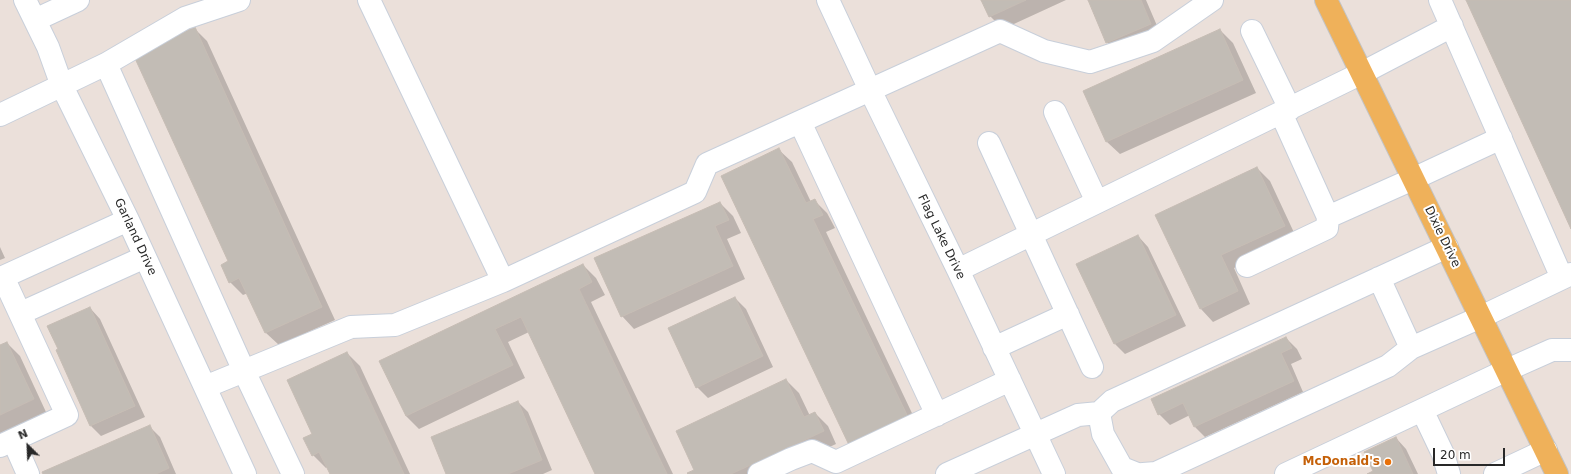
<!DOCTYPE html>
<style>
body{margin:0}
#map{position:relative;width:1571px;height:474px;overflow:hidden;background:#ebe0da;font-family:"DejaVu Sans",sans-serif}
canvas{display:block}
.north{position:absolute;left:8px;top:426px;width:40px;height:40px;-webkit-text-stroke:3px #fff;paint-order:stroke;rotate:336deg;font-size:11px;font-weight:700;line-height:16px;text-align:center;color:#282828}
.north::after{content:'';display:block;margin:auto;width:14px;height:18px;background:#282828;clip-path:polygon(50% 0,100% 100%,50% 72%,0 100%)}
.scale{position:absolute;left:1433px;top:448px;width:72px;height:18px;box-sizing:border-box;border:2px solid #282828;border-top:0;padding-left:5px;font-size:12px;line-height:14px;white-space:nowrap;color:#282828;-webkit-text-stroke:3px #fff;paint-order:stroke}
</style>
<div id="map">
<canvas width="1571" height="474"></canvas>
<div class="north">N</div>
<div class="scale">20 m</div>
</div>
<script>
const c = document.querySelector('canvas').getContext('2d');
c.lineJoin = 'round';
function fillPath(path, color) {
  c.fillStyle = color;
  c.fill(path, 'evenodd');
}
function toPath(rows) {
  const path = new Path2D();
  for (const r of rows) {
    path.moveTo(r[0], r[1]);
    for (let i = 2; i < r.length; i += 2) path.lineTo(r[i], r[i + 1]);
  }
  return path;
}
function trace(path, color, width, dash) {
  c.strokeStyle = color;
  c.lineWidth = width;
  c.lineCap = dash ? 'butt' : 'round';
  c.setLineDash(dash || []);
  c.stroke(path);
}
function label(font, color, halo, rows, align = 'center') {
  c.font = font + ' "DejaVu Sans",sans-serif';
  c.lineWidth = 4;
  c.setLineDash([]);
  c.textBaseline = 'middle';
  c.strokeStyle = halo;
  c.fillStyle = color;
  for (const [text, x, y, turn = 0] of rows) {
    c.save();
    c.translate(x, y);
    c.rotate((+turn || 0) * Math.PI / 180);
    c.textAlign = isNaN(turn) ? turn : align;
    if (halo) c.strokeText(text, 0, 0);
    c.fillText(text, 0, 0);
    c.restore();
  }
}
fillPath(toPath([
 [982,0,1066,0,1003,29,990,16],
 [1089,0,1146,0,1161,35,1117,53,1107,42],
 [194,28,207,41,335,320,279,345,266,333,248,293,243,295,230,282,229,262],
 [1220,30,1233,43,1256,93,1120,154,1107,142,1084,91],
 [779,150,792,162,811,202,814,200,827,213,835,228,826,232,920,430,862,457],
 [1257,168,1270,181,1297,239,1234,268,1250,304,1213,322,1201,309,1157,215],
 [720,203,733,216,741,233,727,239,745,279,634,329,622,316],
 [1138,236,1148,247,1186,326,1125,354,1115,344],
 [0,247,5,258,0,260],
 [583,265,596,278,605,295,591,302,673,474,596,474,529,332,508,342,525,378,419,429,406,416,381,361],
 [735,298,746,309,773,367,708,398,697,387],
 [90,308,100,319,145,417,101,436,91,426],
 [1286,338,1297,349,1302,359,1291,364,1303,392,1205,437,1195,427,1190,415,1170,425,1159,414],
 [7,343,20,356,46,412,0,434,0,346],
 [347,353,360,366,410,474,331,474,327,467,326,468,313,455,313,435],
 [786,380,799,393,810,416,815,413,828,426,836,444,771,474,689,474,696,470],
 [518,402,528,412,552,470,543,474,447,474],
 [149,426,160,437,176,474,44,474],
 [1396,438,1406,449,1418,474,1370,474,1375,472]
]), '#0003');
const building = toPath([
 [981,0,1026,0,989,17,981,0],
 [1088,0,1141,0,1151,24,1106,43,1088,0],
 [1466,0,1571,0,1571,229,1466,0],
 [195,27,322,307,265,333,239,278,229,283,221,265,228,261,133,54,195,27],
 [1220,29,1243,80,1106,142,1083,91,1220,29],
 [779,148,806,203,815,199,823,215,813,219,908,417,849,445,721,176,779,148],
 [1257,167,1285,226,1221,255,1238,291,1200,309,1155,215,1257,167],
 [720,202,729,220,715,226,733,266,621,317,594,258,720,202],
 [1138,235,1176,315,1114,344,1076,264,1138,235],
 [583,264,592,282,579,289,667,474,595,474,521,317,495,329,513,365,406,416,379,361,583,264],
 [735,297,763,356,696,388,668,328,735,297],
 [90,307,135,406,90,426,56,350,58,349,47,326,90,307],
 [1286,337,1292,348,1281,353,1294,381,1194,427,1183,403,1158,415,1151,399,1286,337],
 [7,342,34,399,0,415,0,345,7,342],
 [347,352,404,474,330,474,319,452,312,456,303,438,312,434,287,380,347,352],
 [786,379,804,417,815,412,824,431,731,474,688,474,687,473,694,470,676,431,786,379],
 [518,401,542,460,508,474,446,474,431,437,518,401],
 [150,425,169,468,156,474,43,474,42,472,150,425],
 [1396,437,1413,474,1367,474,1373,471,1364,452,1396,437]
]);
fillPath(building, '#c2bcb5');
trace(building, '#c6bcb4', 1);
const minor = toPath([
 [25,0,48,47,62,86,128,220,245,474],
 [369,0,503,281,695,192,707,164,1000,31,1044,51,1090,62,1153,41,1212,0],
 [828,0,870,90,958,270,1054,474],
 [1440,0,1562,278],
 [35,20,78,0],
 [1252,31,1290,109],
 [106,64,244,371,293,474],
 [1055,112,1097,202],
 [0,115,106,64,185,18,239,0],
 [800,122,937,415],
 [989,143,1092,367],
 [1328,217,1413,179,1501,138],
 [1247,266,1327,228,1328,217,1281,113],
 [958,270,1362,73,1452,26],
 [1379,278,1411,348],
 [21,313,145,257],
 [994,348,1068,314],
 [205,387,351,327,395,325,503,281],
 [1422,410,1443,454,1449,474],
 [13,440,28,474],
 [0,446,67,415,3,277,128,220],
 [759,474,791,459,812,451,836,462,1010,380],
 [947,474,1078,415,1099,413],
 [1137,474,1122,468,1103,434,1099,413,1112,401,1447,247],
 [1143,474,1156,473,1388,366,1411,348,1481,317,1571,274],
 [1286,474,1507,370,1552,350,1571,350],
 [1495,474,1546,450]
]);
const major = toPath([
 [1326,0,1557,474]
]);
trace(minor, '#c8cfda', 24);
trace(major, '#c3c3c3', 24);
trace(minor, '#fff', 22);
trace(major, '#efb15a', 22);
for (const [x, y, r, color] of [
 [1388,462,4,"#e8710a"]
]) {
  const dot = new Path2D();
  dot.arc(x, y, r, 0, 2 * Math.PI);
  c.fillStyle = color;
  c.fill(dot);
  trace(dot, '#fff', 1.5);
}
label('12px', '#282828', '#fff', [
 ["Garland Drive",135,237,65],
 ["Flag Lake Drive",941,237,64],
 ["Dixie Drive",1442,237,64]
]);
label('bold 12px', '#c56008', '#fff', [
 ["McDonald's",1380,462]
], 'right');
</script>
